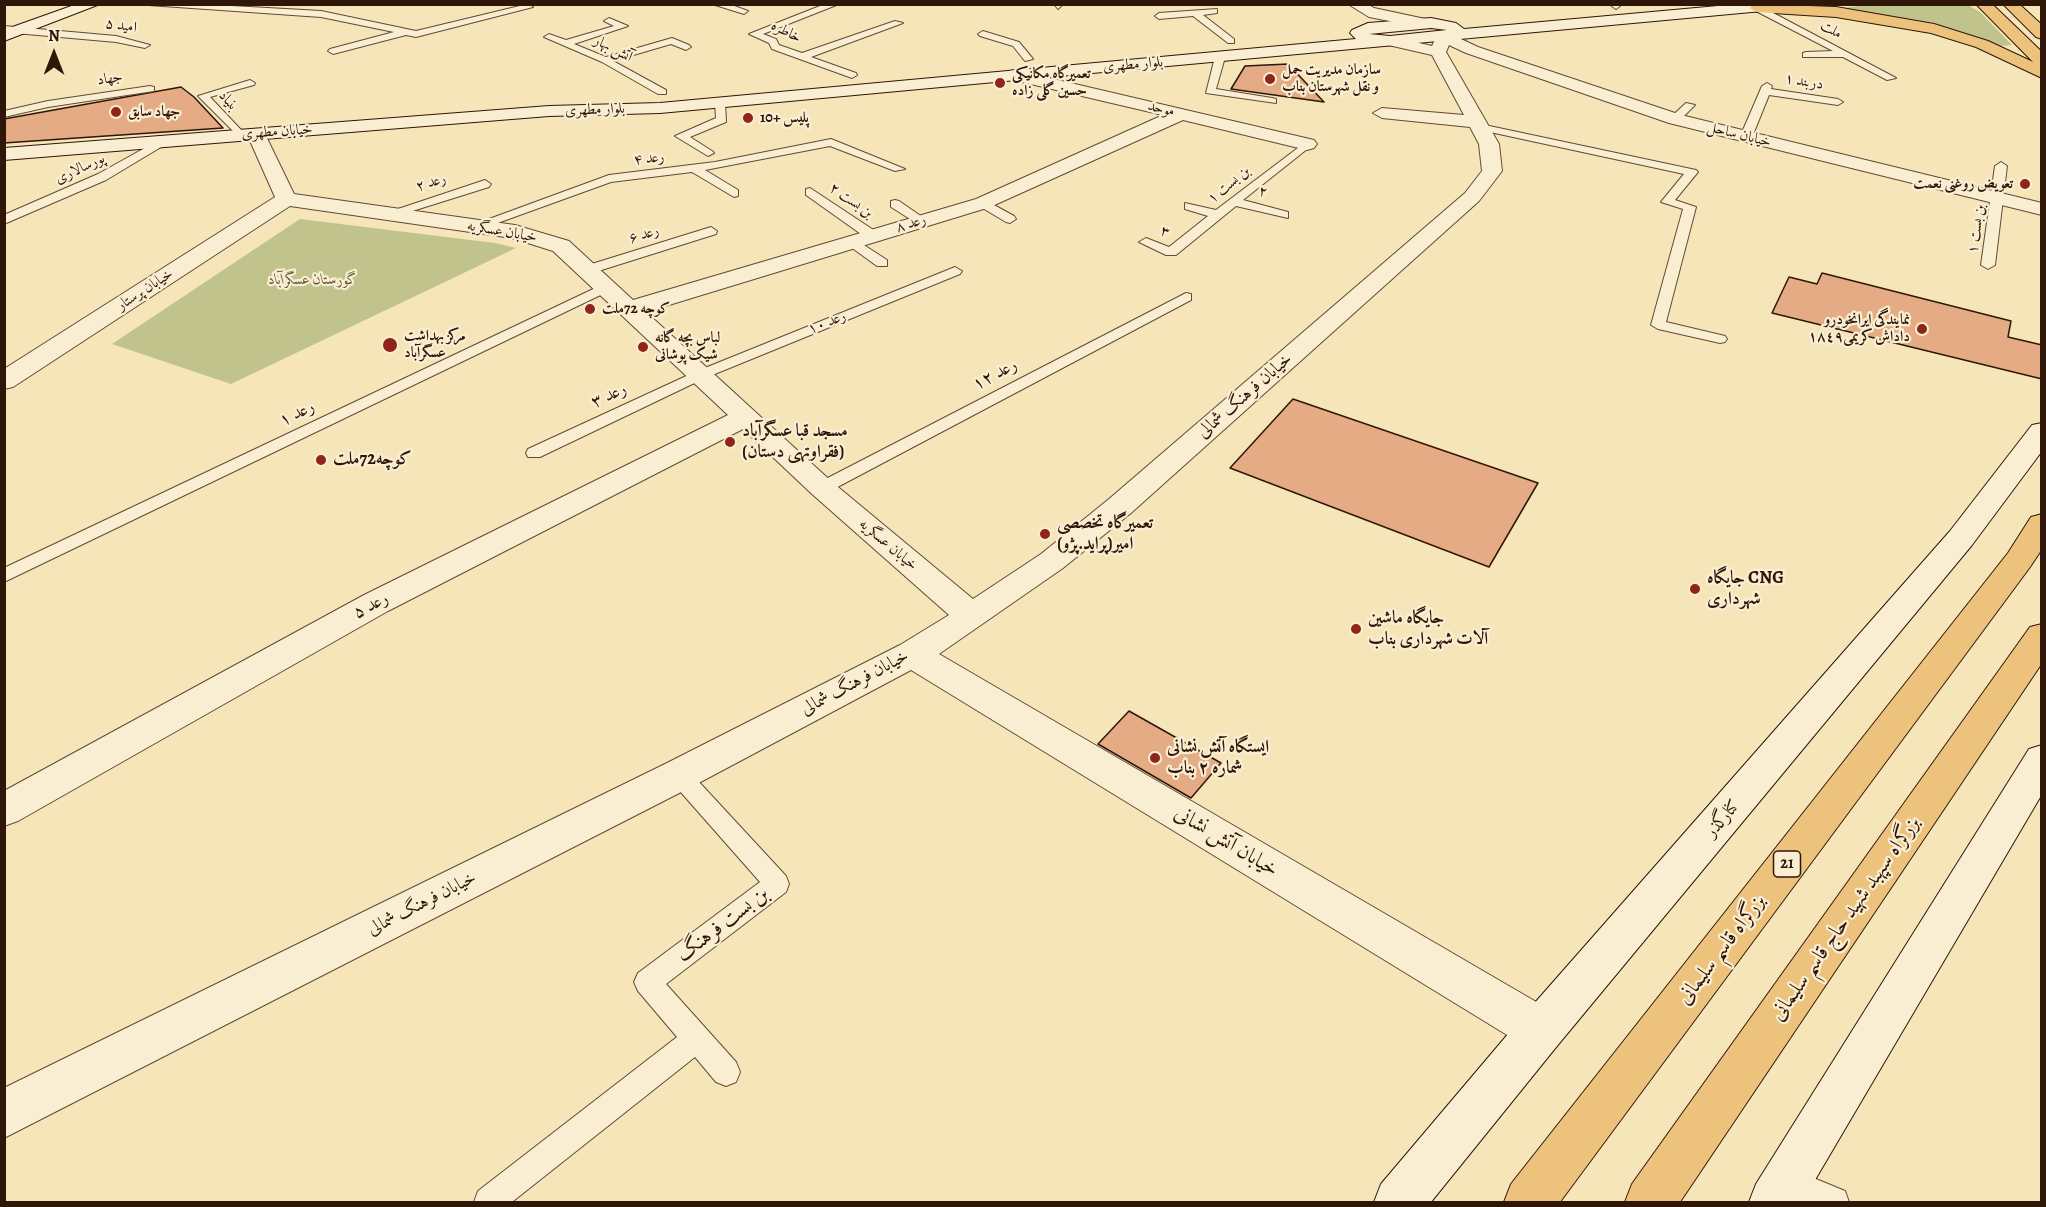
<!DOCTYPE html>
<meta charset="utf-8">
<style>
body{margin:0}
#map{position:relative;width:2046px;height:1207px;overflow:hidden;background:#f7e5ba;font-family:Alegreya,serif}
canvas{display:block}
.frame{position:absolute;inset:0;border:6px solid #2e1608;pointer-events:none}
.north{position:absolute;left:24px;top:24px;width:60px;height:60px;-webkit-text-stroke:4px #faeed2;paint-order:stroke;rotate:0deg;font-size:16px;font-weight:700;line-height:24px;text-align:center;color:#2e1608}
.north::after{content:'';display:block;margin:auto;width:21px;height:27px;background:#2e1608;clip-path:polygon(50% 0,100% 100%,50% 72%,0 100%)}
</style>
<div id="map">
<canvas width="2046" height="1207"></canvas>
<div class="frame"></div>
<div class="north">N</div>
</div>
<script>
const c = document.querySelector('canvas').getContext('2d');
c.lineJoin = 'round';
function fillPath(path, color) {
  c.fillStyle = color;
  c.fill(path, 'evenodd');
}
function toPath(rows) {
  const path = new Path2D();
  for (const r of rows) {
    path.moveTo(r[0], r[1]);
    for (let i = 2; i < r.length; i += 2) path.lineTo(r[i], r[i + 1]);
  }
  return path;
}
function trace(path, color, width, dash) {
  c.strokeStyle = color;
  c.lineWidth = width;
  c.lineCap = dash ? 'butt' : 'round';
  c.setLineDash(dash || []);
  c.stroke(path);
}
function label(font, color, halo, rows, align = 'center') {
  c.font = font + ' Alegreya,Amiri,serif';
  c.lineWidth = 4.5;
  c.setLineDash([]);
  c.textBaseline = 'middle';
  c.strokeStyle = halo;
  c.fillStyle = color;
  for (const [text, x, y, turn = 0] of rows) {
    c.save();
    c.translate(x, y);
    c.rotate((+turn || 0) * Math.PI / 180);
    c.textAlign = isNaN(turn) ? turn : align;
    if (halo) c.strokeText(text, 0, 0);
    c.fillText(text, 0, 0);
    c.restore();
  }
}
fillPath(toPath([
 [1874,4,1968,5,1980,12,2012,45,2001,46,1967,35,1842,8],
 [300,219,495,243,516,248,231,384,112,344]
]), '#c1c38d');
const building = toPath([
 [1288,64,1324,102,1231,89,1245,66,1288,64],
 [181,87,194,97,223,128,4,143,4,119,181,87],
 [1822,273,2011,321,2008,337,2042,345,2042,379,1772,313,1789,277,1817,284,1822,273],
 [1293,399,1538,483,1489,567,1230,468,1293,399],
 [1129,711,1221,763,1191,798,1098,744,1129,711]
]);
fillPath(building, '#e4ab84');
trace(building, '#2e1608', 1.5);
const lane = toPath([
 [134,4,196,4,321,11,416,31,528,4,533,7,416,37,406,35,333,54,328,51,330,49,394,32,321,17,134,4],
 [712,4,729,4,748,11,744,14,712,4],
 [825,4,839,4,763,34,776,39,779,45,802,53,895,21,903,23,811,57,856,73,857,75,852,78,772,49,769,43,749,34,825,4],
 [1054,4,1063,4,1058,9,1054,4],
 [1609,4,1619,4,1620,6,1616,9,1609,4],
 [1754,6,1760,6,1896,78,1887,80,1843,57,1803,57,1803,53,1806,52,1833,51,1754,10,1754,6],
 [1217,9,1217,13,1203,15,1234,39,1234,43,1228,43,1193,16,1159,19,1155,16,1159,13,1217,9],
 [609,18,628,26,574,44,606,57,672,38,689,45,691,47,686,50,671,44,613,61,666,90,666,94,658,94,602,62,544,37,549,34,566,40,614,26,604,21,609,18],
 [4,26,116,36,150,45,145,48,116,42,4,32,4,26],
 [983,31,1019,42,1033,59,1025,61,1013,46,980,36,978,34,983,31],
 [1220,54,1225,57,1216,89,1272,98,1276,99,1276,103,1206,93,1215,57,1220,54],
 [250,80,255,83,254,85,210,97,244,133,246,135,240,138,198,96,250,80],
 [1767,83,1772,86,1771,89,1838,99,1843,102,1838,105,1769,95,1752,137,1742,139,1740,137,1762,86,1767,83],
 [150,86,154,87,154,91,48,107,4,117,4,111,48,101,150,86],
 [720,99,725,102,726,122,690,137,712,151,714,153,708,156,675,136,716,118,715,102,720,99],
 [1686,103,1695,105,1679,121,1671,121,1671,117,1686,103],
 [1480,124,1696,170,1698,172,1675,200,1696,207,1666,322,1725,336,1727,339,1725,342,1720,343,1658,329,1651,325,1683,209,1661,202,1684,174,1476,129,1475,127,1480,124],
 [161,139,171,141,106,180,4,224,4,215,98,174,161,139],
 [831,139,905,169,895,171,830,146,705,170,738,190,738,196,734,197,692,172,611,182,481,229,476,230,470,226,609,175,715,162,831,139],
 [1307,141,1311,142,1311,146,1243,200,1288,212,1288,218,1236,206,1176,255,1166,255,1139,242,1146,238,1169,247,1208,216,1185,209,1185,203,1216,210,1307,141],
 [2001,162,2007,166,1995,265,1988,269,1981,265,1995,166,2001,162],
 [485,180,491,184,489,187,390,218,386,219,380,215,485,180],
 [810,188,878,233,878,239,868,239,806,195,806,189,810,188],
 [983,199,1014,216,1016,219,1010,223,1006,222,979,206,977,203,983,199],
 [895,200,899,201,928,221,926,224,918,224,891,207,891,201,895,200],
 [711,227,717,231,716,234,592,273,582,273,580,270,582,267,711,227],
 [853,238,887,260,887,266,877,266,848,245,848,239,853,238],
 [955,267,962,271,960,274,705,378,540,457,528,457,526,453,528,449,695,372,955,267],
 [606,283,611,284,611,290,4,582,4,568,606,283],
 [1186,293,1191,294,1191,300,828,492,822,493,813,488,816,484,1186,293],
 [679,766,687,769,786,876,789,884,786,892,666,984,736,1062,740,1072,736,1082,726,1086,716,1082,695,1057,512,1202,474,1202,478,1191,677,1037,638,991,634,982,638,973,760,882,671,781,668,775,671,769,679,766],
 [1787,1167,1845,1191,1849,1202,1800,1202,1776,1193,1772,1182,1776,1171,1787,1167]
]);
const street = toPath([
 [1348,4,1367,4,1374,8,1430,20,1433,23,1425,28,1369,17,1348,4],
 [1444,31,1478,47,1681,115,2042,203,2042,215,1669,123,1466,53,1449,45,1446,52,1499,144,1502,171,1479,201,1131,513,1063,568,939,654,1557,1014,1564,1030,1557,1046,1541,1052,1525,1046,911,670,693,786,4,1138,4,1088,665,764,900,645,949,615,812,494,743,429,388,611,18,821,4,826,4,791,364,595,728,415,553,251,512,238,290,206,13,387,4,389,4,369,275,197,247,134,249,130,263,130,294,194,515,225,569,241,633,300,976,199,1163,115,1009,79,1007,75,1009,71,1015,70,1314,140,1317,144,1314,148,1307,150,1183,120,990,207,646,312,832,482,973,599,1041,554,1109,499,1465,193,1482,171,1479,144,1470,127,1382,118,1373,113,1382,108,1464,115,1432,55,1384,44,1382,41,1390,36,1432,46,1438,33,1444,31]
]);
const secondary = toPath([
 [77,4,100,4,4,41,4,30,77,4],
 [1740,4,1802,4,1795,8,660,113,549,116,4,160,4,148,549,106,660,103,1356,39,1350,33,1352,30,1368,23,1431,18,1456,23,1464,29,1740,4],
 [1431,28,1447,30,1390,36,1369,34,1431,28],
 [2042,423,2042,451,1972,545,1557,1046,1431,1202,1374,1202,1381,1184,1525,1014,1950,531,2032,425,2042,423],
 [2042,745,2042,794,1802,1202,1749,1202,1756,1184,2029,749,2042,745]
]);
const primary = toPath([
 [1753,4,1836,7,1934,24,1988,41,2033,62,1976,4,1992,4,2042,52,2042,78,1976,47,1931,33,1836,17,1757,12,1750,8,1753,4]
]);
const highway = toPath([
 [2003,4,2019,4,2042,25,2042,39,2036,37,2003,4],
 [2042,514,2042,549,2030,567,1560,1202,1504,1202,1511,1184,2008,553,2031,517,2042,514],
 [2042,624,2042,663,1680,1202,1625,1202,1632,1184,2030,627,2042,624]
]);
trace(lane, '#604a34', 2);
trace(street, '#604a34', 2);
trace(secondary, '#2e1608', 2);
trace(primary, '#2e1608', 2);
trace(highway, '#2e1608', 2);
fillPath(lane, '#faeed2');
fillPath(street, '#faeed2');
fillPath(secondary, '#faeed2');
fillPath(primary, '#ecc27d');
fillPath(highway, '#ecc27d');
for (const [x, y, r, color] of [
 [1270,79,6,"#8f2418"],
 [1000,83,6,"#8f2418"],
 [116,112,6,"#8f2418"],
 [748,118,6,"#8f2418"],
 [2025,184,6,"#8f2418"],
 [590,309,6,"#8f2418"],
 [1922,329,6,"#8f2418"],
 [390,345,8,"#8f2418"],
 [643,347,6,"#8f2418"],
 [730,442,6,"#8f2418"],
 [321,460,6,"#8f2418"],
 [1045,534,6,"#8f2418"],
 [1695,589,6,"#8f2418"],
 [1356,629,6,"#8f2418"],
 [1155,758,6,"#8f2418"]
]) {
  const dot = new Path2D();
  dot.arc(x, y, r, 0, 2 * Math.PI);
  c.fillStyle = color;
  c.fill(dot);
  trace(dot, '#faeed2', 2);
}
label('15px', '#2e1608', '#faeed2', [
 ["امید ۵",121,26,8],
 ["ملت",1831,30,28],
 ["خاطره",786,32,27],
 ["آتش بهار",613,49,27],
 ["بلوار مطهری",1133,65,-5],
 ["جهاد",110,79,-8],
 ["دربند ۱",1804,82,9],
 ["بنیاد",228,101,47],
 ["موحد",1161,109,13],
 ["بلوار مطهری",595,110,-2],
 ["خیابان مطهری",277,132,-4],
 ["خیابان ساحل",1739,135,14],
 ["رعد ۴",649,159,-7],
 ["پورسالاری",80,169,-25],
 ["رعد ۲",431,183,-17],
 ["بن بست ۱",1229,185,-39],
 ["۲",1263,192,15],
 ["بن بست ۲",851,201,35],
 ["رعد ۸",911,224,-17],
 ["بن بست ۱",1977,229,-81],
 ["خیابان عسگریه",502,232,10],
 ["۳",1165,232,23],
 ["رعد ۶",644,235,-17],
 ["خیابان پرستار",145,290,-33],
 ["رعد ۱۰",827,323,-22],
 ["خیابان عسگریه",888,545,40]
]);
label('bold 15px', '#2e1608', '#faeed2', [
 ["سازمان مدیریت حمل",1282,70],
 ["و نقل شهرستان بناب",1282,87],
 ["تعمیرگاه مکانیکی",1012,74],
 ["حسین گلی زاده",1012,91],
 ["جهاد سابق",128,112],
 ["پلیس +10",760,118],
 ["تعویض روغنی نعمت",2013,184,"right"],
 ["کوچه 72ملت",602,309],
 ["نمایندگی ایرانخودرو",1910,320,"right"],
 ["داداش کریمی١٨٤٩",1910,337,"right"],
 ["مرکز بهداشت",404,336],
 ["عسگرآباد",404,353],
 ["لباس بچه گانه",655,338],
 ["شیک پوشانی",655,355]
], 'left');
label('italic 15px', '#615337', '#faeed2', [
 ["گورستان عسگرآباد",313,280]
]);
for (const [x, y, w] of [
 [1787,864,27]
]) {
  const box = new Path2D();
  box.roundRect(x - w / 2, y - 13, w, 26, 4.5);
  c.fillStyle = '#faeed2';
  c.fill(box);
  trace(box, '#2e1608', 1.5);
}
label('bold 16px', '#2e1608', null, [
 ["21",1787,864]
]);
label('18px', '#2e1608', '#faeed2', [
 ["رعد ۱۲",995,375,-28],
 ["رعد ۳",609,396,-25],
 ["خیابان فرهنگ شمالی",1245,396,-41],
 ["رعد ۱",297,414,-26],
 ["رعد ۵",371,606,-28],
 ["خیابان فرهنگ شمالی",855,683,-28],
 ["کنارگذر",1723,819,-49],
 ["خیابان فرهنگ شمالی",422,904,-27]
]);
label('bold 18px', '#2e1608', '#faeed2', [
 ["مسجد قبا عسگرآباد",742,432],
 ["(فقراوتهی دستان)",742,453],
 ["کوچه72ملت",333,460],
 ["تعمیرگاه تخصصی",1057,524],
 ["امیر(پراید.پژو)",1057,545],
 ["جایگاه CNG",1707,579],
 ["شهرداری",1707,600],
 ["جایگاه ماشین",1368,619],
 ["آلات شهرداری بناب",1368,640],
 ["ایستگاه آتش نشانی",1167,748],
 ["شماره ۲ بناب",1167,769]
], 'left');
label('21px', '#2e1608', '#faeed2', [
 ["خیابان آتش نشانی",1226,842,31],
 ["بزرگراه سپهبد شهید حاج قاسم سلیمانی",1846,919,-55],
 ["بن بست فرهنگ",723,925,-37],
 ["بزرگراه قاسم سلیمانی",1722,950,-53]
]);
</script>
